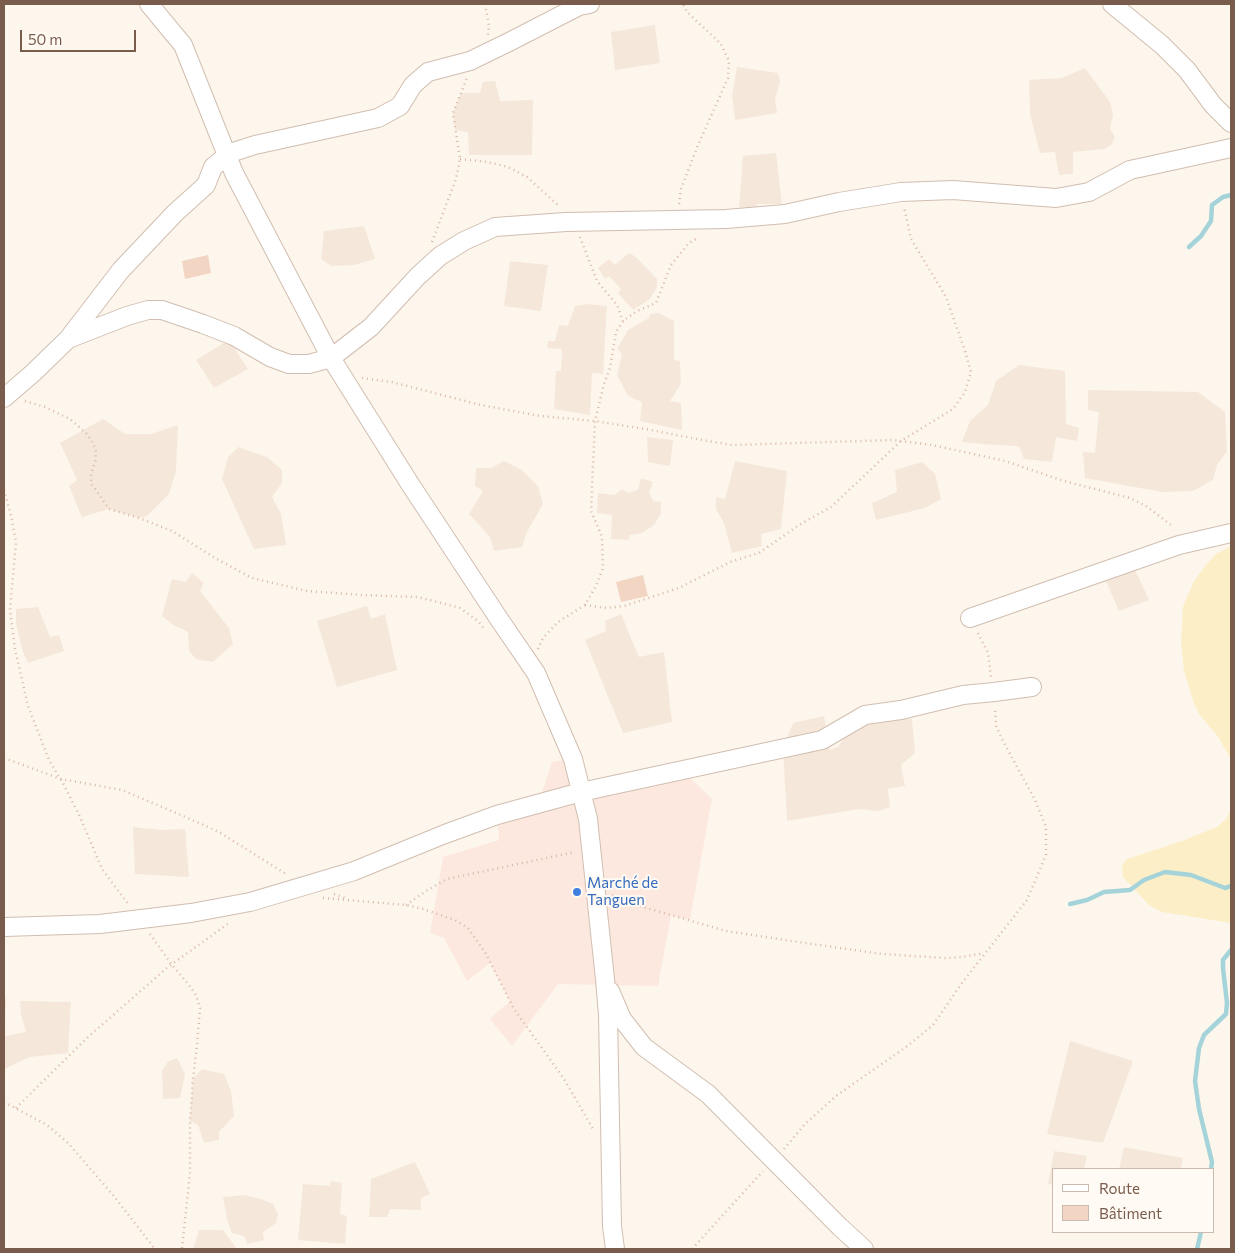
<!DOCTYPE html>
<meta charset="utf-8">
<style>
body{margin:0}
#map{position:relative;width:1235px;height:1253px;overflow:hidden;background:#fdf6ec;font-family:Commissioner,sans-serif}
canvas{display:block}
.frame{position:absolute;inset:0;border:5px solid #7a5c4d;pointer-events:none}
.legend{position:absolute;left:1052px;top:1168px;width:162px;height:65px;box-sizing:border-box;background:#fffaf3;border:1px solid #cabbb1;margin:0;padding:6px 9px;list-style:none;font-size:15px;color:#7a5c4d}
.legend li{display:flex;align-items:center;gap:10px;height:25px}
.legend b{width:25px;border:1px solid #cabbb1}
.scale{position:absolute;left:20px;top:30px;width:116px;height:22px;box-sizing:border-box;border:2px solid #7a5c4d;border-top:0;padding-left:6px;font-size:15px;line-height:18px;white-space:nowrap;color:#7a5c4d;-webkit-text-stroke:4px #fffaf3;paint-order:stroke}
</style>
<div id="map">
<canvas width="1235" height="1253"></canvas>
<div class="frame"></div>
<ul class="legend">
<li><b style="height:6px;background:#fff"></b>Route</li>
<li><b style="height:14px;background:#f3d5c3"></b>Bâtiment</li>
</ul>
<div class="scale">50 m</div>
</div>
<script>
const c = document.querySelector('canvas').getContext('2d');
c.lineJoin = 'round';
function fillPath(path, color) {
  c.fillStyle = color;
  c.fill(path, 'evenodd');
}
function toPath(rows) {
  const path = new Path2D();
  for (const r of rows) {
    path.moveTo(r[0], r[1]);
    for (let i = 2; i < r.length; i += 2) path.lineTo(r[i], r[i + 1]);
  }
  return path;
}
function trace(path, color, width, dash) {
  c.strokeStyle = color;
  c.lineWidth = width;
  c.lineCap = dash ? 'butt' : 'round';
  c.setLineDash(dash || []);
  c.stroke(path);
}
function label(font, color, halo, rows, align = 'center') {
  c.font = font + ' Commissioner,sans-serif';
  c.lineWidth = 4;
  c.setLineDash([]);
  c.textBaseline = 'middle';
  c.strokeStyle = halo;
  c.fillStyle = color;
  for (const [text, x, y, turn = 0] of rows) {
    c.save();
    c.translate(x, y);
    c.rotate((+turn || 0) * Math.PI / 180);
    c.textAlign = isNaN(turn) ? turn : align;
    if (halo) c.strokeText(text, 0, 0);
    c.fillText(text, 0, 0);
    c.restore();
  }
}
fillPath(toPath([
 [655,25,660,63,615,70,611,32],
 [737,67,778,73,780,81,775,99,777,113,735,120,732,96],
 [1085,68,1110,102,1113,115,1110,129,1115,137,1112,144,1105,149,1073,152,1073,174,1059,175,1055,152,1040,153,1030,114,1029,80,1062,78],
 [495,81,500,101,533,100,532,155,469,155,468,132,455,130,453,113,461,93,480,93,483,82],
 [776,153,782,204,757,204,757,209,739,207,743,156],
 [364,226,375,259,354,265,331,266,321,259,324,231],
 [629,253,636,257,657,279,657,287,650,299,633,310,618,293,621,289,609,276,605,279,598,268,609,259,615,265],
 [510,261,548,265,541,311,504,306],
 [588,304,607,306,603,374,592,373,590,415,554,409,556,371,561,371,562,349,547,348,548,341,555,341,559,325,568,326,575,306],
 [659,313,674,321,674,360,680,361,681,384,670,401,681,403,682,430,640,421,642,402,628,396,617,375,622,354,617,349,628,330,649,318,650,314],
 [229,340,248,369,214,388,196,360],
 [1019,365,1065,371,1066,424,1079,428,1077,441,1056,437,1052,462,1024,459,1019,446,995,445,962,442,970,421,988,405,996,381],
 [1088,390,1198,392,1225,412,1227,451,1217,465,1213,480,1193,491,1162,492,1085,478,1083,452,1095,453,1099,412,1088,410],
 [103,419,125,434,151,434,178,425,176,471,169,494,147,516,139,518,109,509,82,517,69,486,77,480,60,443],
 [647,437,673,440,670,466,648,462],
 [238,447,267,457,282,470,282,483,272,497,281,514,286,545,254,549,222,479,228,457],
 [504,461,522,470,538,486,543,504,527,532,522,547,494,551,490,537,469,514,483,491,475,486,476,468,491,468],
 [735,461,787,471,781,529,761,534,762,546,732,553,724,523,716,509,716,497,725,499],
 [922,462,935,474,941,499,925,508,876,520,872,503,897,492,895,470],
 [641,478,653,482,649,493,653,501,661,502,661,513,654,525,642,533,630,535,628,540,611,539,612,515,597,513,598,493,615,495,622,489,628,493,638,490],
 [1135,570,1149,600,1119,611,1106,581],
 [192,573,204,583,200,591,229,628,233,644,213,662,196,659,189,651,188,632,175,626,162,616,172,579,186,582],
 [367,606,371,619,385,614,397,670,337,687,317,621],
 [38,607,50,637,59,635,64,651,28,663,23,652,16,624,16,609],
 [621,614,639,657,664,652,672,722,623,733,585,640,606,631,605,621],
 [865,715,912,719,915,753,901,765,905,786,888,789,890,807,879,811,859,809,787,821,783,749,793,723,824,716,830,750,838,747,849,731,857,732],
 [133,827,162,830,185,829,189,877,135,874],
 [4,998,6,998,5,1036,26,1032,21,1015,20,1001,71,1002,68,1053,30,1057,4,1069],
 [1070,1041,1133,1061,1103,1143,1047,1134],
 [177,1058,185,1074,180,1098,163,1099,162,1070,168,1062],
 [202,1069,224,1074,231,1091,234,1116,219,1132,219,1140,204,1143,198,1125,190,1121,193,1079],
 [1124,1147,1183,1158,1181,1169,1119,1169],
 [1054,1151,1087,1156,1084,1169,1054,1169,1054,1185,1048,1184],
 [415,1162,430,1194,421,1198,421,1210,390,1209,387,1217,369,1217,371,1179],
 [331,1181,342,1183,340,1214,347,1216,345,1244,298,1240,303,1184,330,1186],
 [244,1195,261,1199,273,1204,278,1214,276,1223,263,1232,264,1240,247,1244,244,1236,232,1233,227,1219,223,1197],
 [199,1230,223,1230,237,1249,193,1249]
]), '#f5e8da');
fillPath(toPath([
 [573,759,582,792,682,770,712,799,690,920,671,915,658,986,558,984,512,1046,490,1019,510,1001,490,963,467,981,444,938,430,933,443,857,499,840,497,815,538,804,552,762]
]), '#fde8e0');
fillPath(toPath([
 [1231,546,1231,759,1218,737,1199,714,1194,703,1184,671,1181,642,1183,607,1193,583,1205,566,1216,554],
 [1231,809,1231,923,1162,912,1149,905,1123,877,1122,865,1127,859,1182,841,1217,827,1227,818]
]), '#fcefc7');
trace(toPath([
 [1189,247,1201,236,1211,221,1212,205,1223,197,1231,195],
 [1070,904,1087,900,1104,892,1130,890,1144,880,1165,872,1191,875,1225,888,1231,886],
 [1211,1169,1212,1162,1199,1109,1195,1081,1199,1048,1204,1035,1226,1014,1227,1003,1223,968,1223,960,1231,950],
 [1197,1249,1201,1232]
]), '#a5d3da', 4.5);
fillPath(toPath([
 [208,255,211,273,185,279,182,261],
 [643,575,648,596,621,602,616,582]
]), '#f3d5c3');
const minor = toPath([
 [149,4,183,45,234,173,331,358,410,484,499,619,536,673,573,759,588,819,605,979,608,1015,612,1226,615,1249],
 [1112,4,1162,45,1187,70,1213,105,1231,123],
 [68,339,127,316,148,310,162,310,203,324,234,336,270,357,289,364,309,364,331,358,371,327,418,276,440,256,464,241,495,227,566,222,726,219,785,214,839,202,901,192,953,190,1056,198,1089,192,1130,170,1231,148],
 [4,398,33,373,68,339,121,270,175,213,206,185,213,167,230,153,255,145,378,118,400,106,413,85,428,72,470,61,509,42,579,6,590,4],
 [970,618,1179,545,1231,533],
 [4,927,100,924,191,913,250,902,354,871,445,834,497,815,581,792,822,740,865,715,901,710,963,695,994,692,1032,687],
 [610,991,622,1019,644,1047,708,1094,840,1227,864,1249]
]);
trace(minor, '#d1beb0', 20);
trace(toPath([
 [485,4,489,26,488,35],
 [460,159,488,162,508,167,527,177,559,206],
 [679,204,681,189,698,145,728,78,729,61,721,44,687,12,683,4],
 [580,237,597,281,617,305,623,321],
 [432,242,456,179,460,159,453,113,467,78],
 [362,378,392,382,481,405,540,416,595,421,651,430,702,440,732,445,893,440,932,445,1005,461,1064,481,1130,498,1146,506,1171,525],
 [25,401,45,407,70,419,87,434,94,445,96,453,95,462,91,474,91,483,109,509,139,518,172,531,215,558,252,578,307,591,362,595,418,597,460,608,478,621,485,630],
 [4,490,12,520,16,543,10,610,15,649,28,706,49,760,64,785,80,817,102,869,129,905],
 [585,605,606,608,624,606,679,588,730,562,759,553,799,525,831,507,901,441,953,409,965,392,971,372,965,351,946,297,911,239,904,207],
 [978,633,988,653,991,677],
 [538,649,543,638,558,622,585,605,596,586,603,568,602,537,591,511,595,421,604,384,610,368,616,332,623,321,637,311,656,303,671,265,689,243,699,237],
 [4,758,61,779,122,790,181,815,219,832,286,874],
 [334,894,348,899],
 [612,895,643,907,726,931,798,942,882,954,945,958,962,957,984,953],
 [323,898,406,905,423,909,455,920,468,928,486,954,514,1009,564,1079,593,1129],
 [406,905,426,891,447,879,575,852],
 [150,934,172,965,189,985,196,995,200,1008,197,1045,193,1079,190,1121,190,1173,182,1249],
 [4,1102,47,1125,68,1143,113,1195,155,1249],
 [16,1108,88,1037,168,967,229,923],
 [784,1149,805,1124,836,1096,906,1047,933,1025,962,983,1027,900,1046,855,1046,827,1035,800,1003,741,996,726,995,708],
 [692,1249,763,1171]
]), '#d9b8a5', 2.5, [1, 4]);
trace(minor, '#fff', 18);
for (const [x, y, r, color] of [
 [577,892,5,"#3f7fe0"]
]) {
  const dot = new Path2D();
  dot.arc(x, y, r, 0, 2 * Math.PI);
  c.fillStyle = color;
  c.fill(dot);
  trace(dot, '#fffaf3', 2);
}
label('15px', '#366cbe', '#fffaf3', [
 ["Marché de",587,883],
 ["Tanguen",587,900]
], 'left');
</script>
